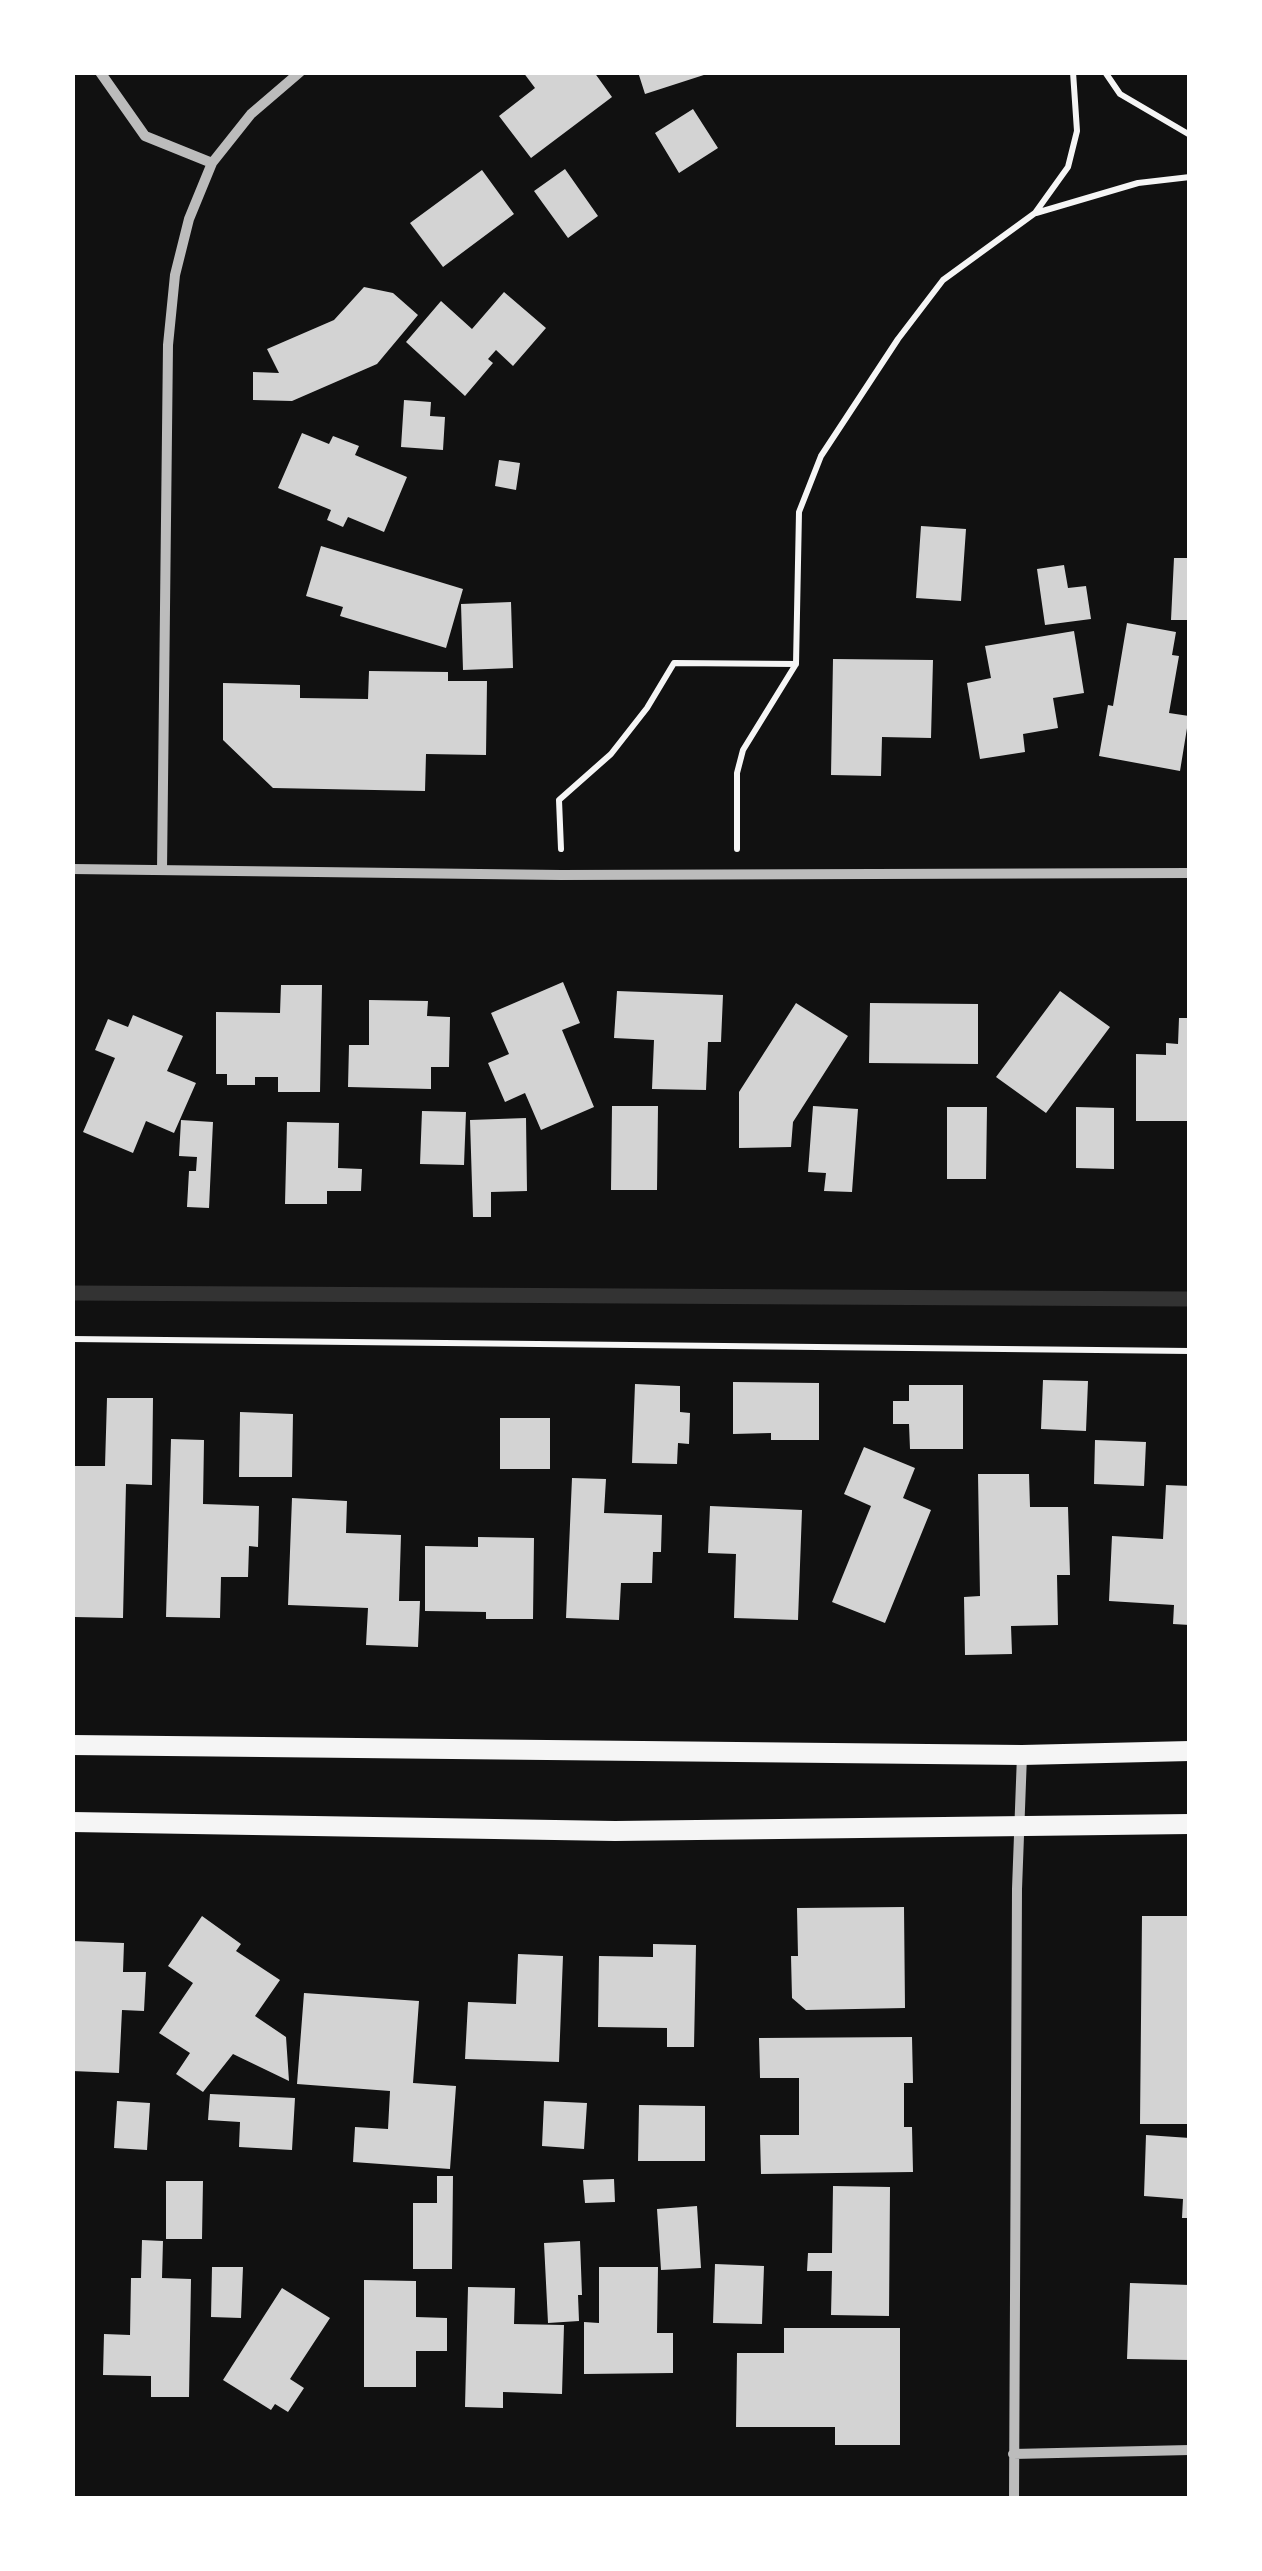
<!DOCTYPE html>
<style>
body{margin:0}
#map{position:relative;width:1262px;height:2571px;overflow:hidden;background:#111;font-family:Lato,sans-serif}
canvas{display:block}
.frame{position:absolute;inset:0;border:75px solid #fff;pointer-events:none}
</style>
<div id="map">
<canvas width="1262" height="2571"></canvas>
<div class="frame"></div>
</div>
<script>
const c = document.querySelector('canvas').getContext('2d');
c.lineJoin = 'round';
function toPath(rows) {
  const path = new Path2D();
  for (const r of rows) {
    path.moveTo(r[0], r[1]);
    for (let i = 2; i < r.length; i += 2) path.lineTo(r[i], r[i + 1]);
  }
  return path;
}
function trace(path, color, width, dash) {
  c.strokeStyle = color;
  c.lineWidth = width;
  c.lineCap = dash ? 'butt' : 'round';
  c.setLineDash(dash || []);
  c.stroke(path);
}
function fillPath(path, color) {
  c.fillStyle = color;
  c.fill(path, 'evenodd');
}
trace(toPath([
 [72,1293,1190,1299]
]), '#333', 15);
fillPath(toPath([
 [523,72,594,72,612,97,531,158,499,116,535,88],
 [638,72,710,72,710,73,645,94],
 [693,109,718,148,679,173,655,133],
 [565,169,598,216,568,238,534,191],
 [482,170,514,214,443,267,410,223],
 [364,287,393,293,418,315,377,364,292,401,253,400,253,372,279,373,267,349,334,320],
 [504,292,546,328,513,366,496,350,488,359,493,363,465,396,406,342,441,301,472,329],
 [404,400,431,402,430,416,445,417,443,450,401,447],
 [302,433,329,444,333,436,359,446,355,455,407,477,384,532,348,517,343,527,327,520,331,510,278,488],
 [499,460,520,463,516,490,495,486],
 [921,526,966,529,961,601,916,598],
 [321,546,463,589,446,648,340,616,343,607,306,596],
 [1174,558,1190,558,1190,620,1171,620],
 [1064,565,1068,588,1086,586,1091,619,1045,625,1037,569],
 [511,602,513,668,463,670,461,604],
 [1127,623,1176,632,1172,655,1179,656,1169,713,1189,716,1180,771,1099,756,1108,705,1113,706],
 [1074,631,1084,693,1053,698,1058,728,1023,734,1025,752,980,759,967,683,991,678,985,646],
 [833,659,933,660,931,738,882,737,881,776,831,775],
 [369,671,448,672,448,681,487,681,486,755,426,754,425,791,273,788,223,740,223,683,300,685,300,698,368,699],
 [563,982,580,1023,562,1030,594,1107,541,1130,525,1093,505,1102,488,1063,509,1054,491,1013],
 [281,985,322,985,320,1092,278,1092,278,1077,255,1077,255,1085,227,1085,227,1074,216,1074,216,1012,280,1013],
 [617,991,723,995,721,1042,708,1042,706,1090,652,1089,654,1040,614,1038],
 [1060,991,1110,1027,1046,1113,996,1077],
 [369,1000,428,1001,427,1016,450,1017,449,1067,431,1067,431,1089,348,1087,349,1045,369,1045],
 [796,1003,848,1036,793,1122,791,1147,739,1148,739,1092],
 [870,1003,978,1004,978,1064,869,1063],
 [133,1015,183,1036,167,1071,196,1083,174,1133,146,1121,133,1153,83,1132,115,1058,95,1050,108,1019,128,1027],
 [1179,1018,1190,1018,1190,1121,1136,1121,1136,1054,1166,1055,1166,1043,1178,1044],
 [612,1106,658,1106,657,1190,611,1190],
 [813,1106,858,1109,852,1192,824,1191,826,1173,808,1172],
 [947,1107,987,1107,986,1179,947,1179],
 [1076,1107,1114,1108,1114,1169,1076,1168],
 [422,1111,466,1112,464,1165,420,1164],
 [526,1118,527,1191,491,1192,491,1217,473,1217,470,1120],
 [181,1120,213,1122,209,1208,187,1207,189,1171,196,1171,197,1157,179,1156],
 [287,1122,339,1123,338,1168,362,1169,361,1191,327,1191,327,1204,285,1204],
 [1043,1380,1088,1381,1086,1431,1041,1429],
 [733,1382,819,1383,819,1440,771,1440,771,1433,733,1434],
 [635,1384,680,1386,680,1412,690,1413,689,1444,678,1443,677,1464,632,1463],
 [909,1385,963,1385,963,1449,910,1449,909,1424,893,1424,893,1401,909,1401],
 [107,1398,153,1398,152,1485,126,1484,123,1618,74,1617,72,1466,105,1466],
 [240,1412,293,1414,292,1477,239,1477],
 [500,1418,550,1418,550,1469,500,1469],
 [171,1439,204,1440,203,1504,259,1506,258,1547,249,1546,248,1577,221,1577,220,1618,166,1617],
 [1095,1440,1146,1442,1144,1486,1094,1484],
 [864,1447,915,1468,903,1498,931,1510,885,1623,832,1602,871,1506,844,1494],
 [978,1474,1029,1474,1030,1507,1068,1507,1070,1575,1057,1575,1058,1625,1011,1626,1012,1654,965,1655,964,1597,980,1596],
 [572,1478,606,1479,604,1513,662,1515,661,1552,653,1552,652,1583,621,1583,619,1620,566,1618],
 [1166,1485,1190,1486,1190,1625,1173,1624,1174,1605,1109,1601,1112,1536,1163,1539],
 [292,1498,347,1501,346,1533,401,1535,399,1601,420,1601,418,1647,366,1645,368,1608,288,1605],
 [710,1506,802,1510,798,1620,734,1618,736,1554,708,1553],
 [478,1537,534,1538,533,1619,486,1619,486,1612,425,1611,425,1546,478,1547],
 [904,1907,905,2008,806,2010,792,1998,791,1956,798,1956,797,1908],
 [202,1916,241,1944,236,1951,280,1980,255,2016,286,2037,289,2081,233,2054,203,2092,176,2074,190,2053,159,2033,193,1983,168,1966],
 [1142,1916,1190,1916,1190,2124,1140,2124],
 [72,1941,124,1943,123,1972,146,1972,144,2011,122,2010,119,2073,72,2071],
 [653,1944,696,1945,694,2047,667,2047,667,2028,598,2027,599,1956,653,1957],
 [518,1954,563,1956,559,2062,465,2059,468,2002,516,2004],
 [304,1993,419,2001,413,2083,456,2086,450,2169,353,2162,355,2127,388,2129,390,2091,297,2084],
 [912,2037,913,2083,904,2083,904,2127,912,2127,913,2172,761,2174,760,2135,799,2135,799,2078,760,2078,759,2038],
 [210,2094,295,2098,292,2150,239,2147,240,2122,208,2120],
 [117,2101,150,2103,147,2150,114,2148],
 [544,2101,587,2103,584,2149,542,2146],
 [639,2105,705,2106,705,2161,638,2161],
 [1146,2135,1190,2138,1190,2218,1182,2218,1183,2199,1144,2196],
 [437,2176,453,2176,452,2269,413,2269,413,2203,437,2203],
 [614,2179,615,2202,585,2203,583,2180],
 [166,2181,203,2181,202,2239,166,2239],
 [833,2186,890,2187,889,2316,831,2315,832,2271,807,2271,808,2253,832,2253],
 [697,2206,701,2268,661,2270,657,2209],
 [142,2240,163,2241,162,2278,191,2279,189,2397,151,2397,151,2376,103,2375,104,2334,130,2335,131,2278,141,2278],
 [580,2241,582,2295,578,2295,579,2321,548,2323,544,2243],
 [715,2264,764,2266,762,2324,713,2323],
 [212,2267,243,2267,241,2318,211,2317],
 [599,2267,658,2267,657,2333,673,2333,673,2373,584,2374,584,2322,599,2323],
 [364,2280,416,2281,416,2317,447,2318,447,2351,416,2351,416,2387,364,2387],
 [1130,2283,1190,2285,1190,2360,1127,2359],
 [468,2287,515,2288,514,2324,564,2325,562,2394,503,2392,503,2408,465,2407],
 [282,2288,330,2318,290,2379,304,2388,288,2412,275,2404,271,2410,223,2380],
 [784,2328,900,2328,900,2445,835,2445,835,2427,736,2427,737,2353,784,2353]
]), '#d3d3d3');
trace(toPath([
 [1105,72,1120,94,1190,135],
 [1036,213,1138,183,1190,177],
 [561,849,559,800,611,754,647,708,674,663,796,664],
 [737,849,737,773,743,750,796,664,799,512,821,456,898,339,943,280,1035,213,1068,167,1077,131,1073,72],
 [72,1339,1190,1351]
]), '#f5f5f5', 6);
trace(toPath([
 [100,72,145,136,212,163],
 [72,869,561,875,1190,873],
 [162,870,168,345,175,275,189,219,212,163,251,114,300,72],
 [1013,2454,1190,2450],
 [1014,2498,1017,1889,1022,1755]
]), '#bcbcbc', 10);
trace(toPath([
 [72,1745,1022,1755,1190,1751],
 [72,1822,615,1831,1190,1824]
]), '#f5f5f5', 20);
</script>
